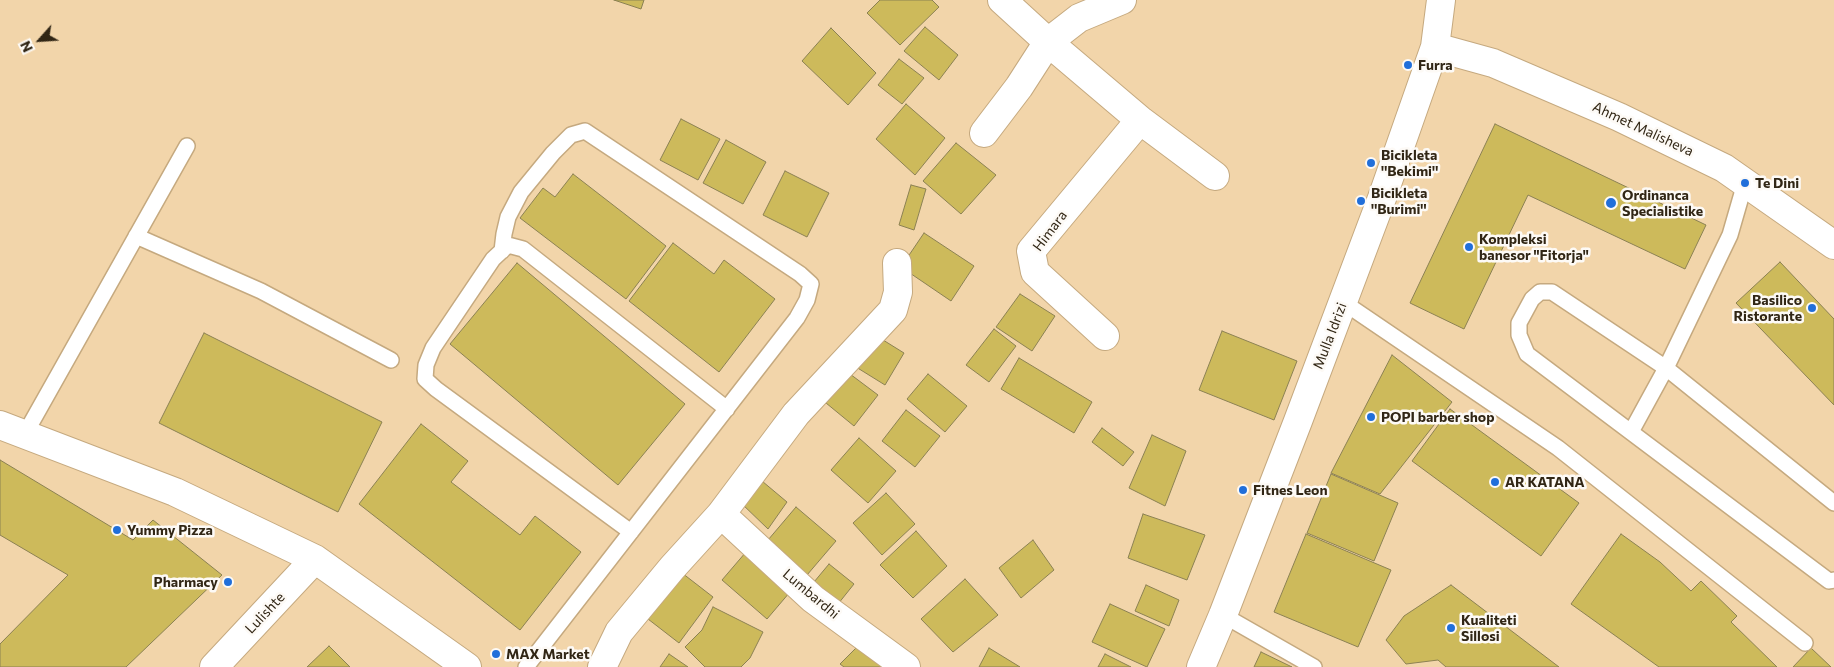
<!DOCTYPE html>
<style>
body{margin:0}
#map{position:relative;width:1834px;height:667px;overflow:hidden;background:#f2d5aa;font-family:Commissioner,sans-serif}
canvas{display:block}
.north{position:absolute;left:15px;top:15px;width:50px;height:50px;-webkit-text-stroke:4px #fdfaf6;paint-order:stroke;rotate:244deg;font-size:14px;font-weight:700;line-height:20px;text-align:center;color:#312615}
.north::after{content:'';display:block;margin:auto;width:18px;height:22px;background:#312615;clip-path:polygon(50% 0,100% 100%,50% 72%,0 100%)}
</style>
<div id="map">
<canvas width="1834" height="667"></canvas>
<div class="north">N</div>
</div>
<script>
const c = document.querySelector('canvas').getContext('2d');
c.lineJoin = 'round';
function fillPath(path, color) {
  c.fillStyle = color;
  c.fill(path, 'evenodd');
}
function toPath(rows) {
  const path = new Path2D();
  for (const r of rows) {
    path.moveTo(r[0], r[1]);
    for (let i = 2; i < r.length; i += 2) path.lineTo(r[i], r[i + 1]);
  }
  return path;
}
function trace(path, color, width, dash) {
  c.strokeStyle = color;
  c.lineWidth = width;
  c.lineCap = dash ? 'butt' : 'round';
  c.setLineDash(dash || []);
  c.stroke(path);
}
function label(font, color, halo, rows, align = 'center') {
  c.font = font + ' Commissioner,sans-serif';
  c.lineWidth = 5;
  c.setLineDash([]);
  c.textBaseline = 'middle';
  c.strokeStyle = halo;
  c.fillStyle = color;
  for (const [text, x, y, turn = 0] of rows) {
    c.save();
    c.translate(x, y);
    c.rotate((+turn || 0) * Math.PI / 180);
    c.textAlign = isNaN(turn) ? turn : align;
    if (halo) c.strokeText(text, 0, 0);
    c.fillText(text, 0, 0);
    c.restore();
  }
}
const building = toPath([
 [614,0,644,0,641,9,614,0],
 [880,0,932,0,939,7,900,45,867,13,880,0],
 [925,27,958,55,939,80,904,51,925,27],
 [831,28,876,73,848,105,802,61,831,28],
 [899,59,924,78,902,104,878,85,899,59],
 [906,104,945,138,915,175,876,139,906,104],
 [681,119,720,139,698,180,660,160,681,119],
 [1495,124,1706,225,1685,269,1528,195,1464,329,1410,303,1495,124],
 [726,140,766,162,743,204,703,183,726,140],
 [956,143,996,175,961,214,923,181,956,143],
 [785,171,829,193,807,237,763,215,785,171],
 [573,174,666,246,626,299,520,218,543,188,555,197,573,174],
 [911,185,926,189,914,230,899,225,911,185],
 [924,233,974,266,951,301,901,267,924,233],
 [673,243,714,274,724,260,775,299,719,372,629,301,673,243],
 [1780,262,1834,319,1834,405,1736,303,1780,262],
 [517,263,685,404,618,485,450,344,517,263],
 [1020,294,1055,316,1032,351,996,327,1020,294],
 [994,329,1016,346,989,382,966,365,994,329],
 [1222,331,1297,361,1274,420,1199,390,1222,331],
 [204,333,382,422,338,512,159,423,204,333],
 [875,335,904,353,885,385,856,367,875,335],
 [1392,355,1452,402,1380,494,1331,473,1392,355],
 [1019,358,1092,402,1074,433,1001,389,1019,358],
 [850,374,878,395,854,426,826,403,850,374],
 [928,374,967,406,945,432,907,399,928,374],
 [1450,409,1579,503,1541,556,1412,461,1450,409],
 [906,410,940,436,915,467,882,441,906,410],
 [421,424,468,461,451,482,520,535,535,516,581,552,520,630,359,504,421,424],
 [1102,428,1134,452,1123,466,1092,442,1102,428],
 [1152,435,1186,451,1165,506,1129,488,1152,435],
 [859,438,896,471,868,503,831,470,859,438],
 [0,460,133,540,153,520,222,575,126,667,0,667,0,644,68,575,0,535,0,460],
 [1331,474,1398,503,1374,561,1307,533,1331,474],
 [756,476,787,502,768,529,740,502,756,476],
 [886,493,915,524,882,555,853,523,886,493],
 [796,507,836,541,807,575,768,540,796,507],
 [1143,514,1205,535,1187,580,1128,558,1143,514],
 [916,531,947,566,913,598,880,565,916,531],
 [1306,534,1391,570,1358,647,1274,612,1306,534],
 [1621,534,1660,562,1691,591,1701,581,1737,616,1731,622,1777,667,1659,667,1571,604,1621,534],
 [1033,540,1054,570,1021,598,999,568,1033,540],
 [746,552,790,592,767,619,722,580,746,552],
 [829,564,854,584,838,604,814,582,829,564],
 [682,573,713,597,679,643,648,619,682,573],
 [965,579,998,615,953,652,921,619,965,579],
 [1146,585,1179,600,1169,626,1135,611,1146,585],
 [1451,585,1559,667,1446,667,1438,660,1406,664,1386,640,1404,616,1451,585],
 [1110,604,1165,629,1147,667,1092,642,1110,604],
 [713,607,763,632,750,658,741,667,705,667,685,647,702,630,713,607],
 [862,642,893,667,844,667,840,664,862,642],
 [329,646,350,667,307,667,329,646],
 [989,648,1020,667,979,667,989,648],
 [1811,648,1831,667,1793,667,1811,648],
 [1261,652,1292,667,1254,667,1261,652],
 [669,654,688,667,660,667,669,654],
 [1105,654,1131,667,1098,667,1105,654]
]);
fillPath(building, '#cdba5b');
trace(building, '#8b8153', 1);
const lane = toPath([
 [136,236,261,291,391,360],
 [502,251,504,234,508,217,521,192,553,153,571,135,585,131,800,274,811,284,807,300,797,318,526,667],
 [1343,302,1558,448,1805,643],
 [1631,432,1666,368,1730,235,1745,183],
 [25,434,187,146],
 [1834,503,1666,368,1552,292,1540,292,1532,299,1519,323,1519,335,1527,354,1829,581,1834,580],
 [631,532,436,389,425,379,426,365,433,348,493,259,508,245,523,249,727,409],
 [1223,615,1314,667]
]);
const street = toPath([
 [1002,0,1048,42,1140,120,1215,176],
 [984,133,1019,87,1048,42,1079,18,1122,0],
 [1105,336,1035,272,1031,251,1140,120],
 [0,425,175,492,315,559,467,667],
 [721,514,813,599,906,667],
 [214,667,315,559],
 [602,667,619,632,672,568,721,514,796,414,893,310,898,292,897,263]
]);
const secondary = toPath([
 [1435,47,1493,63,1619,117,1724,168,1834,245],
 [1201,667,1223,615,1298,421,1382,198,1435,47,1441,0]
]);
trace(lane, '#c5a97f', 18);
trace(street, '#c5a97f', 30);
trace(secondary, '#c5a97f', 30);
trace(lane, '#fff', 15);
trace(street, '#fff', 28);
trace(secondary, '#fff', 28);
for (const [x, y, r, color] of [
 [1408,65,5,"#216fda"],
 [1371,163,5,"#216fda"],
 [1745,183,5,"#216fda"],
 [1361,201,5,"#216fda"],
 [1611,203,6,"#216fda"],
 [1469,247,5,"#216fda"],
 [1812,308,5,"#216fda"],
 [1371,417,5,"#216fda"],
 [1495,482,5,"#216fda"],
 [1243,490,5,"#216fda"],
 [117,530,5,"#216fda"],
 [228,582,5,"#216fda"],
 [1451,628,5,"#216fda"],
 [496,654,5,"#216fda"]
]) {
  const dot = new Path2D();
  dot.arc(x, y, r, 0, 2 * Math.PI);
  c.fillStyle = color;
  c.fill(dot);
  trace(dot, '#fdfaf6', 2);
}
label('bold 14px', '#312615', '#fdfaf6', [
 ["Furra",1418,65],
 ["Bicikleta",1381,155],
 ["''Bekimi''",1381,171],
 ["Te Dini",1755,183],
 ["Bicikleta",1371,193],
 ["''Burimi''",1371,209],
 ["Ordinanca",1622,195],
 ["Specialistike",1622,211],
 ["Kompleksi",1479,239],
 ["banesor \"Fitorja\"",1479,255],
 ["Basilico",1802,300,"right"],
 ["Ristorante",1802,316,"right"],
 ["POPI barber shop",1381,417],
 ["AR KATANA",1505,482],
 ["Fitnes Leon",1253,490],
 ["Yummy Pizza",127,530],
 ["Pharmacy",218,582,"right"],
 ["Kualiteti",1461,620],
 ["Sillosi",1461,636],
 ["MAX Market",506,654]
], 'left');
label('14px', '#312615', '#fdfaf6', [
 ["Ahmet Malisheva",1643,129,25],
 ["Himara",1050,231,-53],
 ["Mulla Idrizi",1330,336,-69],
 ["Lumbardhi",811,594,40],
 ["Lulishte",265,613,-47]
]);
</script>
